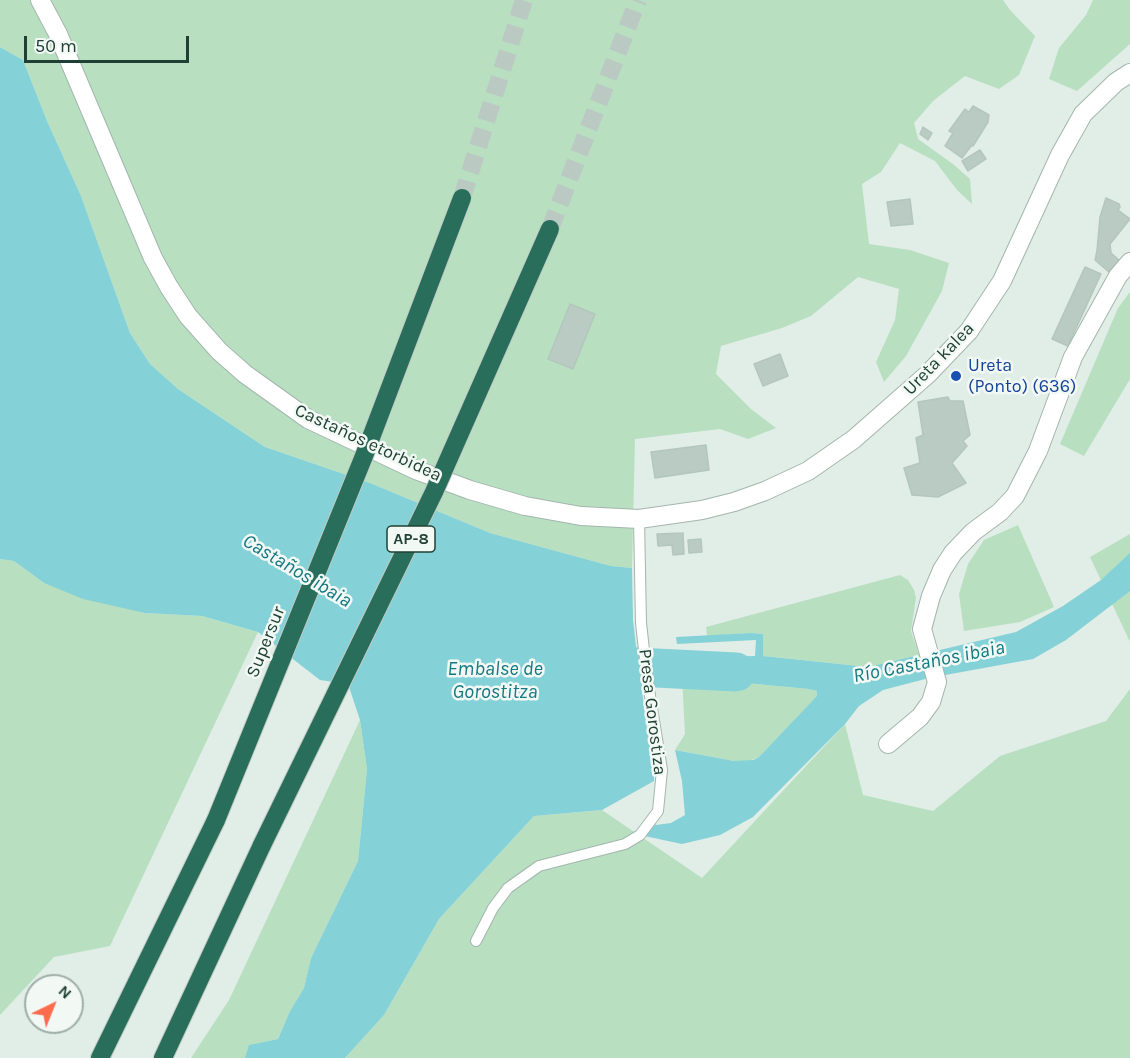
<!DOCTYPE html>
<meta charset="utf-8">
<style>
body{margin:0}
#map{position:relative;width:1130px;height:1058px;overflow:hidden;background:#e1ede7;font-family:Karla,sans-serif}
canvas{display:block}
.north{position:absolute;left:24px;top:974px;width:60px;height:60px;box-sizing:border-box;background:#f2f9f5;border:2px solid #9eafa8;border-radius:50%;rotate:43deg;font-size:16px;font-weight:700;line-height:24px;text-align:center;color:#204035}
.north::after{content:'';display:block;margin:auto;width:21px;height:27px;background:#fe6c4e;clip-path:polygon(50% 0,100% 100%,50% 72%,0 100%)}
.scale{position:absolute;left:24px;top:36px;width:165px;height:27px;box-sizing:border-box;border:3px solid #204035;border-top:0;padding-left:8px;font-size:18px;line-height:21px;white-space:nowrap;color:#204035;-webkit-text-stroke:4px #f2f9f5;paint-order:stroke}
</style>
<div id="map">
<canvas width="1130" height="1058"></canvas>
<div class="north">N</div>
<div class="scale">50 m</div>
</div>
<script>
const c = document.querySelector('canvas').getContext('2d');
c.lineJoin = 'round';
function fillPath(path, color) {
  c.fillStyle = color;
  c.fill(path, 'evenodd');
}
function toPath(rows) {
  const path = new Path2D();
  for (const r of rows) {
    path.moveTo(r[0], r[1]);
    for (let i = 2; i < r.length; i += 2) path.lineTo(r[i], r[i + 1]);
  }
  return path;
}
function trace(path, color, width, dash) {
  c.strokeStyle = color;
  c.lineWidth = width;
  c.lineCap = dash ? 'butt' : 'round';
  c.setLineDash(dash || []);
  c.stroke(path);
}
function label(font, color, halo, rows, align = 'center') {
  c.font = font + ' Karla,sans-serif';
  c.lineWidth = 5;
  c.setLineDash([]);
  c.textBaseline = 'middle';
  c.strokeStyle = halo;
  c.fillStyle = color;
  for (const [text, x, y, turn = 0] of rows) {
    c.save();
    c.translate(x, y);
    c.rotate((+turn || 0) * Math.PI / 180);
    c.textAlign = isNaN(turn) ? turn : align;
    if (halo) c.strokeText(text, 0, 0);
    c.fillText(text, 0, 0);
    c.restore();
  }
}
fillPath(toPath([
 [0,0,1003,0,1010,10,1035,36,1019,75,999,89,965,76,933,101,914,123,918,139,953,164,970,179,972,204,957,190,935,161,900,143,881,172,862,184,869,244,910,250,949,263,942,291,906,356,884,382,876,362,895,320,899,289,858,277,811,316,782,328,721,346,716,374,751,409,776,428,748,439,720,429,635,439,632,568,611,566,490,533,370,483,265,447,178,389,150,364,130,333,81,196,47,121,23,60,0,47],
 [1093,0,1130,0,1130,44,1077,91,1049,79,1059,48,1086,15],
 [1130,292,1130,379,1084,456,1060,444,1118,308],
 [1018,525,1054,607,1020,622,964,631,959,594,968,564,984,540],
 [1130,534,1130,642,1090,557],
 [0,559,14,561,44,583,145,613,202,616,258,632,110,946,54,957,0,1015],
 [900,575,908,580,914,590,916,598,911,631,919,655,868,667,763,656,763,634,751,633,707,636,706,627],
 [682,677,809,689,817,691,818,696,759,757,746,762,734,761,675,750,685,734],
 [1130,689,1130,1058,345,1058,384,1015,439,919,534,816,602,810,702,878,845,724,863,795,933,811,1000,756,1106,721],
 [360,720,367,769,358,861,311,958,304,988,290,1011,278,1039,250,1045,245,1058,191,1058,229,1000]
]), '#b8e0c0');
fillPath(toPath([
 [0,47,23,60,47,121,81,196,130,333,150,364,178,389,265,447,370,483,490,533,611,566,632,568,633,620,637,655,636,667,641,683,647,729,654,762,654,781,602,810,534,816,439,919,384,1015,345,1058,245,1058,249,1045,278,1039,290,1011,304,988,311,958,358,861,367,769,360,720,348,684,320,680,258,632,202,616,145,613,83,599,44,583,14,561,0,559],
 [1130,553,1130,591,1066,640,1033,659,929,678,883,690,859,706,845,724,753,817,720,835,682,844,640,835,652,821,656,825,671,823,685,815,682,781,675,750,734,761,753,760,759,757,817,696,817,691,809,689,682,677,680,658,755,656,756,640,677,644,676,637,751,633,763,634,763,656,868,667,1016,632,1063,606,1101,580]
]), '#84d1d7');
trace(toPath([
 [582,673,636,667,736,672]
]), '#84d1d7', 39);
const building = toPath([
 [973,106,989,115,988,122,973,146,972,145,962,158,945,146,953,133,949,131,965,109,969,112,973,106],
 [923,127,932,133,928,140,920,134,923,127],
 [980,150,986,159,968,171,962,161,980,150],
 [1106,198,1119,204,1120,207,1118,210,1130,219,1110,244,1111,253,1120,261,1110,273,1095,260,1097,251,1100,217,1106,198],
 [910,199,913,224,891,226,887,202,910,199],
 [1085,267,1101,274,1068,346,1052,339,1085,267],
 [570,304,595,314,573,369,548,359,570,304],
 [780,354,788,376,763,386,754,364,780,354],
 [948,397,950,401,963,401,970,435,963,441,967,446,952,463,966,483,938,497,912,495,904,468,920,463,916,438,923,435,918,402,948,397],
 [706,445,709,470,655,478,651,452,706,445],
 [683,533,684,554,673,555,672,545,658,546,657,534,683,533],
 [701,539,702,552,689,553,688,540,701,539]
]);
fillPath(building, '#b9cbc2');
trace(building, '#b3c7bd', 1.5);
trace(toPath([
 [462,198,524,0],
 [550,229,638,0]
]), '#bacac3', 18, [18, 9]);
const service = toPath([
 [476,941,493,908,508,888,539,866,625,844,640,835,658,811,662,770,647,677,641,623,639,519]
]);
const minor = toPath([
 [888,744,920,717,931,702,937,682,922,629,931,596,942,570,953,553,973,532,1000,512,1015,496,1038,451,1073,357,1118,276,1130,262]
]);
const tertiary = toPath([
 [40,0,58,34,153,258,169,287,188,316,219,351,245,374,308,419,416,470,470,490,525,506,581,516,639,519,702,510,734,502,765,491,808,471,854,439,928,374,969,331,1002,281,1060,155,1083,114,1116,82,1130,73]
]);
const motorway = toPath([
 [100,1058,216,820],
 [163,1058,262,845]
]);
trace(service, '#a3b6ae', 12);
trace(minor, '#a3b6ae', 20);
trace(tertiary, '#a3b6ae', 20);
trace(motorway, '#c1cac6', 20);
trace(service, '#fff', 10);
trace(minor, '#fff', 18);
trace(tertiary, '#fff', 18);
trace(motorway, '#296e5b', 18);
const motorwayBridge = toPath([
 [216,820,364,456,462,198],
 [262,845,434,492,550,229]
]);
trace(motorwayBridge, '#c1cac6', 20, []);
trace(motorwayBridge, '#296e5b', 18);
for (const [x, y, r, color] of [
 [956,376,6,"#1a4fb4"]
]) {
  const dot = new Path2D();
  dot.arc(x, y, r, 0, 2 * Math.PI);
  c.fillStyle = color;
  c.fill(dot);
  trace(dot, '#f2f9f5', 2);
}
for (const [x, y, w] of [
 [411,539,48]
]) {
  const box = new Path2D();
  box.roundRect(x - w / 2, y - 13, w, 26, 4.5);
  c.fillStyle = '#f2f9f5';
  c.fill(box);
  trace(box, '#204035', 1.5);
}
label('bold 16px', '#204035', null, [
 ["AP-8",411,539]
]);
label('18px', '#204035', '#f2f9f5', [
 ["Ureta kalea",939,359,-46],
 ["Castaños etorbidea",368,443,25],
 ["Supersur",266,642,-68],
 ["Presa Gorostiza",652,712,83]
]);
label('18px', '#164399', '#f2f9f5', [
 ["Ureta",968,366],
 ["(Ponto) (636)",968,387]
], 'left');
label('italic 20px', '#147881', '#f2f9f5', [
 ["Castaños ibaia",297,571,31],
 ["Río Castaños ibaia",929,662,-11],
 ["Embalse de",495,669],
 ["Gorostitza",495,692]
]);
</script>
